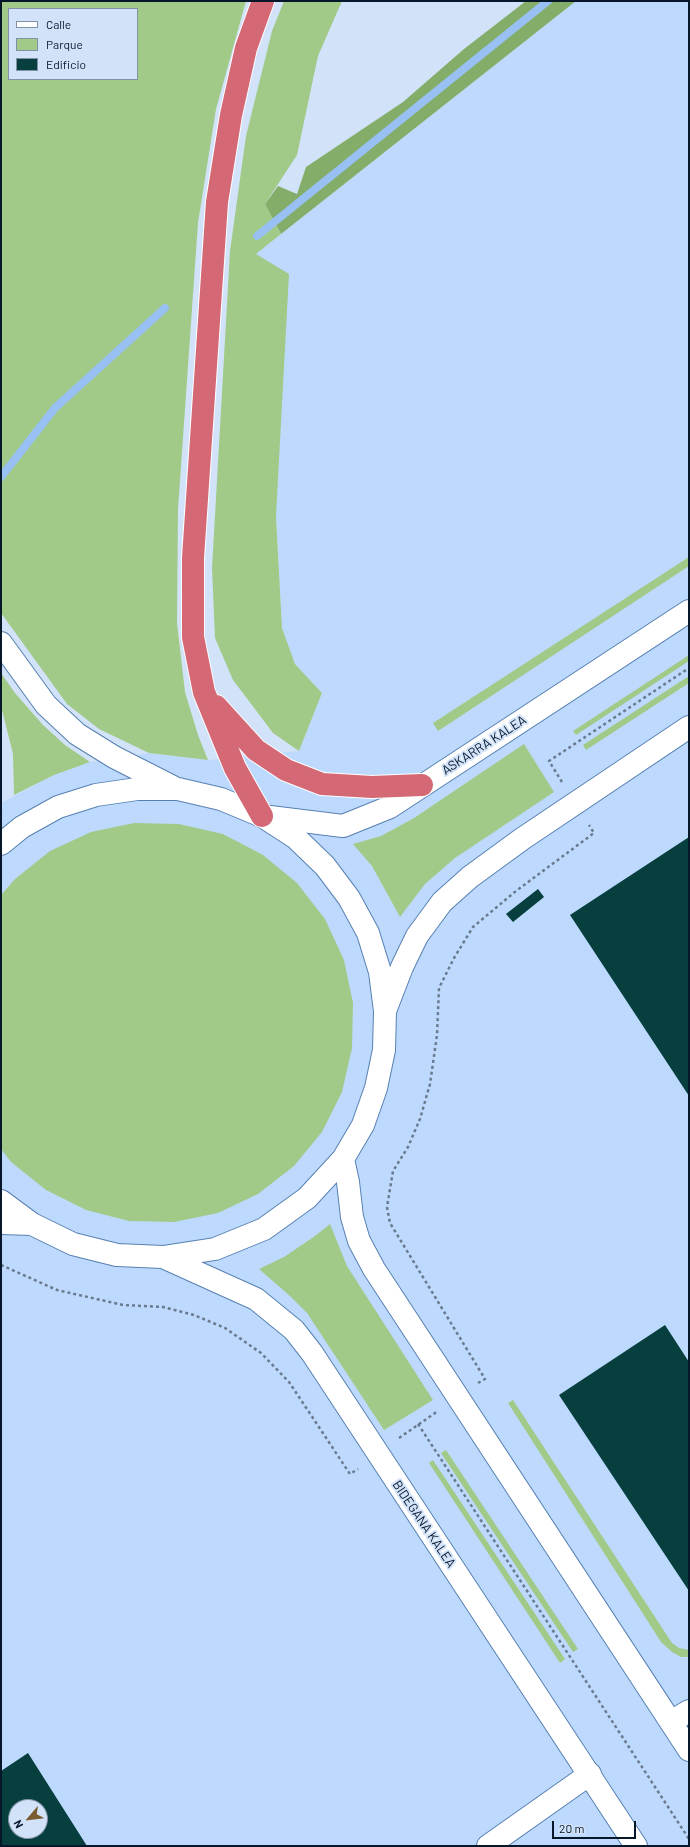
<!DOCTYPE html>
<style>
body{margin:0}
#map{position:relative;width:690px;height:1847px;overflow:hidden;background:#d2e3f9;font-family:Barlow,sans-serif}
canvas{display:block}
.frame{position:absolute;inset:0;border:2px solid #07172a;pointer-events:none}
.legend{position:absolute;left:8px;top:8px;width:130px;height:72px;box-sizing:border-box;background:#d2e3f9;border:1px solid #8191a6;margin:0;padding:5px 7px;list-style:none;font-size:12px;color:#07172a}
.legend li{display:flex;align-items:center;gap:8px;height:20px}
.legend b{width:20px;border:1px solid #8191a6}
.north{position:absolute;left:8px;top:1799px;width:40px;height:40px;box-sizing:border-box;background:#d2e3f9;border:1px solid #8191a6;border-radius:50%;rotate:242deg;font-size:11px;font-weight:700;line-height:16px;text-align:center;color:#07172a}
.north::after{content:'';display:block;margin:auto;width:14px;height:18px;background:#7b5c31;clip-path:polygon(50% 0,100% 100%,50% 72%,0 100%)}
.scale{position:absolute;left:552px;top:1821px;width:84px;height:18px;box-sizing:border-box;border:2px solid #07172a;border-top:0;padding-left:5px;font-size:12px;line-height:14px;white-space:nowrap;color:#07172a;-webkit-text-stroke:3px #d2e3f9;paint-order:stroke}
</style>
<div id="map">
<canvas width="690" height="1847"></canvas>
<div class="frame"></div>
<ul class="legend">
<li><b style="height:5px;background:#fff"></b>Calle</li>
<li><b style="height:11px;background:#a1ca88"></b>Parque</li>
<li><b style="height:11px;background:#073e3e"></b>Edificio</li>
</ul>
<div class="north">N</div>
<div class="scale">20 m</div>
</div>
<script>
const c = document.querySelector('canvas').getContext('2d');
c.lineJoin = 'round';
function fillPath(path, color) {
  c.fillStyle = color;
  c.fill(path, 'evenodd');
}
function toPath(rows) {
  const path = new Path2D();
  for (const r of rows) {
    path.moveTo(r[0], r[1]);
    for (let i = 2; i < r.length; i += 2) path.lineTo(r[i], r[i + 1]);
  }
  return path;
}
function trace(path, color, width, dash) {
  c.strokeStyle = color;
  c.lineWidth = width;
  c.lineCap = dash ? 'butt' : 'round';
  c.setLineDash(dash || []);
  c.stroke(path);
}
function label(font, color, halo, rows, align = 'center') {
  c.font = font + ' Barlow,sans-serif';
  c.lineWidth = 4;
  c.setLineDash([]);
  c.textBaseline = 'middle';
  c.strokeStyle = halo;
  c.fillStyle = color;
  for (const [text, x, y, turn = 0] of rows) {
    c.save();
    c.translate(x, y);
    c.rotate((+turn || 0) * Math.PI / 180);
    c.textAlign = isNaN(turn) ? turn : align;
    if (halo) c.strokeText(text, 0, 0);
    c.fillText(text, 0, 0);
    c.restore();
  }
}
fillPath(toPath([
 [576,1,689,1,689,1846,1,1846,1,803,54,775,90,762,149,753,208,760,299,751,322,693,295,664,282,628,276,516,256,254],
 [16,1807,40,1807,40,1831,16,1831]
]), '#bddafe');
fillPath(toPath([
 [1,1,246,1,216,109,198,223,178,509,177,623,185,692,198,735,208,760,149,753,99,729,67,704,1,613],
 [9,9,137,9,137,79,9,79],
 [284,1,342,1,318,56,297,155,265,204,281,234,256,254,289,274,276,516,282,628,295,664,322,693,299,751,273,733,233,680,215,638,212,568,230,251,246,136,272,31],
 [689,557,689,566,438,731,433,723],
 [689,655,689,661,576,735,573,731],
 [1,673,15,693,43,725,65,745,90,762,54,775,14,795,13,754,1,706],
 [689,676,689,683,586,750,583,745],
 [524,744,554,792,455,858,425,884,400,917,372,866,353,844,381,836,414,818],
 [134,823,179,824,223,834,263,855,297,883,325,919,344,960,353,1003,352,1048,342,1092,322,1132,294,1166,258,1194,218,1213,174,1222,129,1221,86,1210,46,1190,11,1162,1,1149,1,895,15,879,50,851,91,832],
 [330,1224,347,1266,433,1400,384,1430,307,1313,290,1296,259,1269,284,1257,315,1236],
 [513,1400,672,1643,679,1648,689,1650,689,1657,681,1657,672,1652,661,1642,508,1403],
 [446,1450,578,1649,573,1652,441,1453],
 [433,1460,565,1659,560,1663,429,1463]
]), '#a1ca88');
fillPath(toPath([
 [526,1,576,1,281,234,265,204,278,186,297,194,306,167,403,102,464,49]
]), '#84ad69');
trace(toPath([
 [257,236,548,1],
 [1,477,55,408,165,308]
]), '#98c0f2', 8);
fillPath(toPath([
 [689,837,689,1096,570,915],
 [538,889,544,897,513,922,506,914],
 [665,1325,689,1362,689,1591,559,1395],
 [28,1753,87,1846,1,1846,1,1771],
 [16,1807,40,1807,40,1831,16,1831]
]), '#073e3e');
const street = toPath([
 [262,816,343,826,390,807,689,611],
 [385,1011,402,967,417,936,442,902,470,877,522,839,689,727],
 [1,1223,32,1224],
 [671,1722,689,1711],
 [488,1846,590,1774]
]);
const secondary = toPath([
 [1,643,46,705,77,734,114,757,173,787],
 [1,844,22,827,58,807,96,795,137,789,178,789,221,799,262,816,296,838,325,866,349,898,368,933,380,972,385,1011,384,1050,376,1088,363,1125,343,1159,307,1198,264,1229,215,1249,163,1257,117,1255,73,1244,32,1224,1,1201],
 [343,1159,348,1182,352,1217,359,1241,374,1269,689,1750],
 [163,1257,256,1299,294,1330,312,1353,636,1846]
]);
const highway = toPath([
 [216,706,256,750,286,770,322,784,372,787,422,785],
 [262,816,235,768,204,692,193,637,193,558,217,202,231,115,246,48,263,1]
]);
trace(street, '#5780b1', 24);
trace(secondary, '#5780b1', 24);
trace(highway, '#fff', 24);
trace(toPath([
 [562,782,549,761,689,668],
 [1,1265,57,1290,123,1305,163,1307,194,1315,225,1328,261,1353,289,1382,350,1474,358,1469],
 [478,1383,485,1379,390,1223,387,1207,393,1171,408,1147,420,1119,430,1084,437,1035,439,988,454,958,473,927,516,891,594,833,589,825],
 [418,1424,689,1839],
 [399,1438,438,1411]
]), '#6a7a8f', 2.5, [3, 3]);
trace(street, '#fff', 22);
trace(secondary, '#fff', 22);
trace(highway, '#d46875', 22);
label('13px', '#07172a', '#d2e3f9', [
 ["ASKARRA KALEA",484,745,-33],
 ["BIDEGANA KALEA",424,1524,56]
]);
</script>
